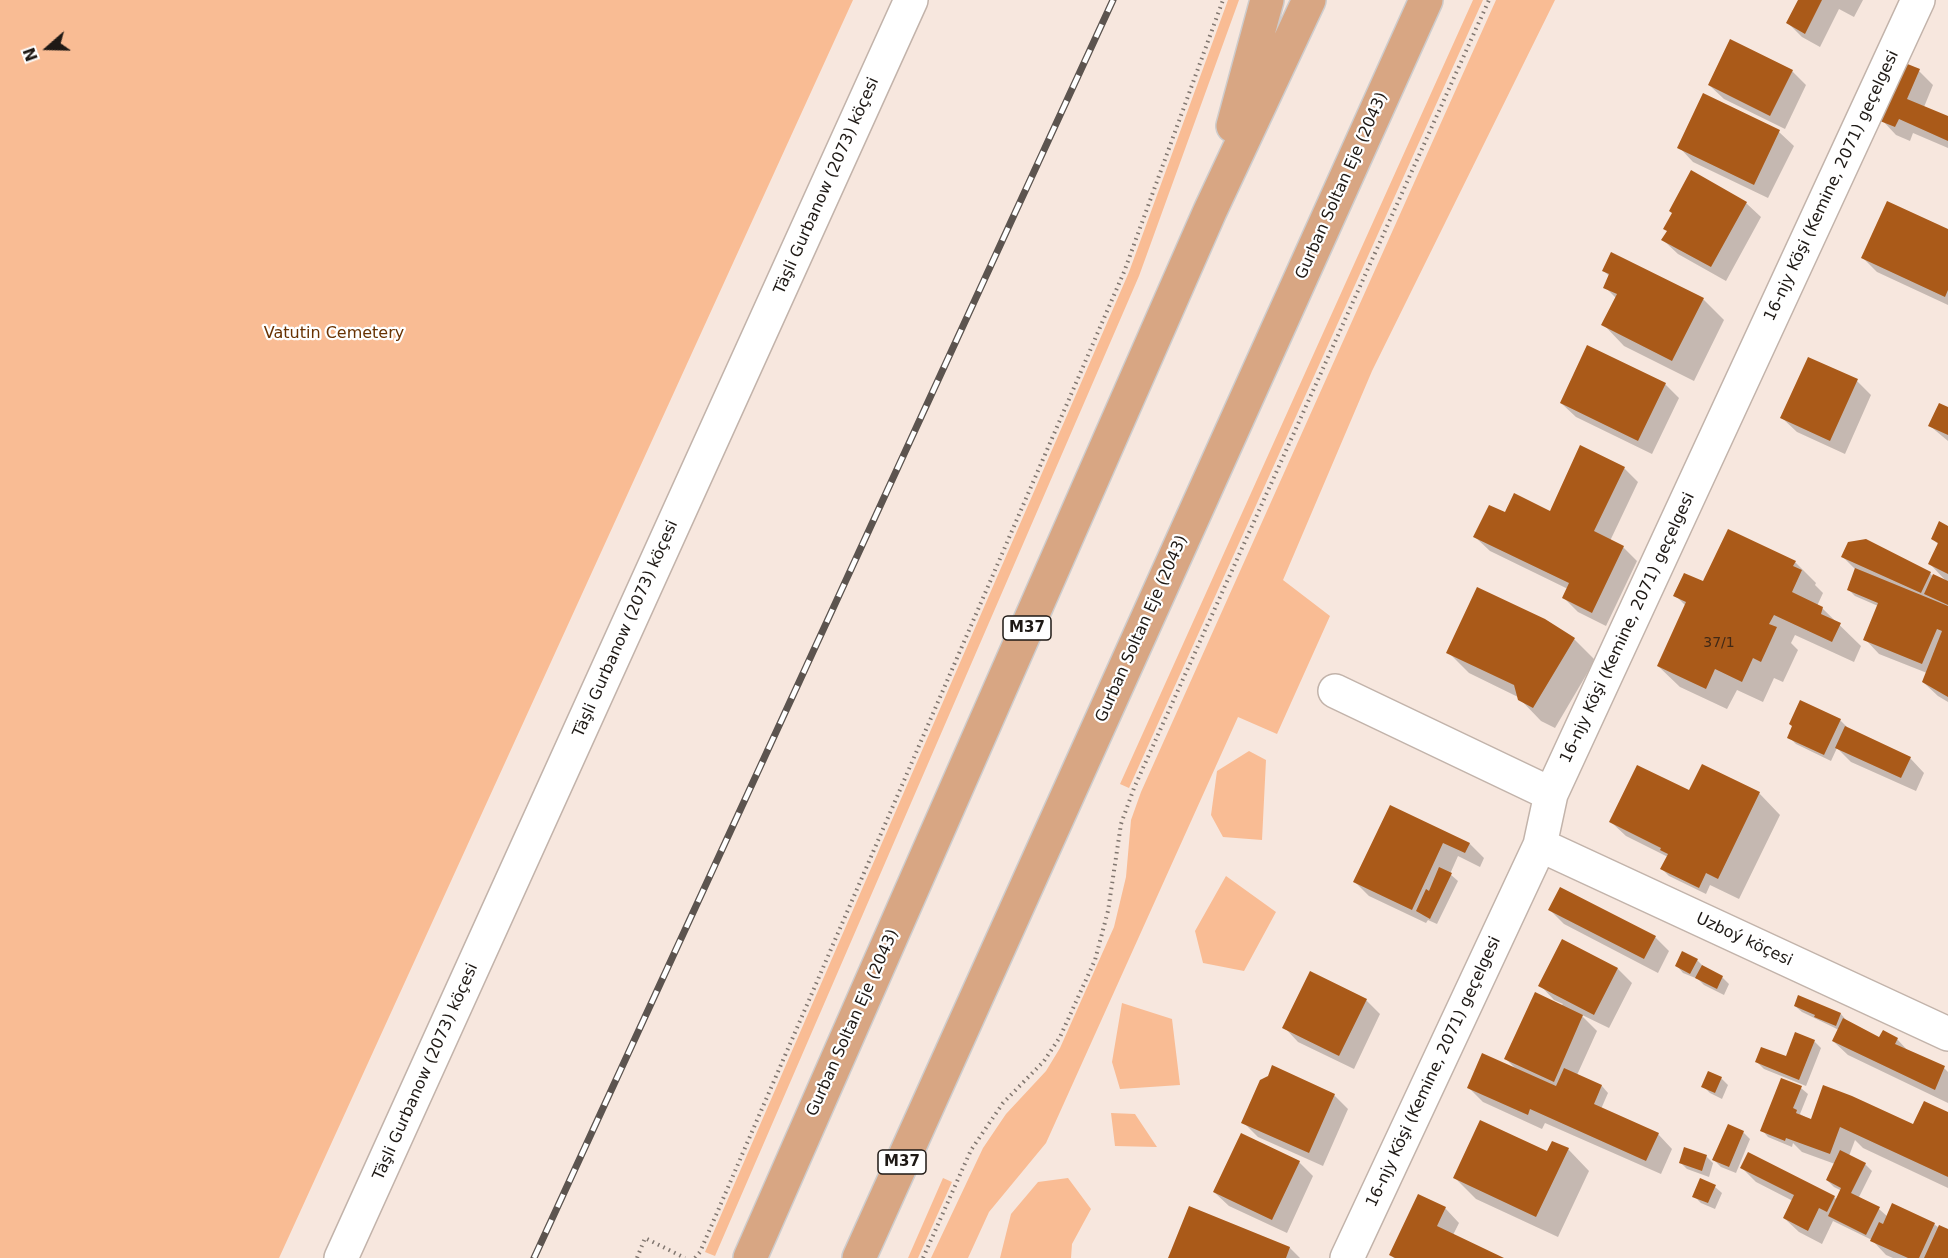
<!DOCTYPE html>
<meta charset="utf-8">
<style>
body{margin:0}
#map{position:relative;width:1948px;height:1258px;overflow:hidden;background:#f7e7de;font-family:"DejaVu Sans",sans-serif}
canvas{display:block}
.north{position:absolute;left:18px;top:18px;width:60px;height:60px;-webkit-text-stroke:4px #fff;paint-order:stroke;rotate:250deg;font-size:16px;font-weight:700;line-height:24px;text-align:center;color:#1e1915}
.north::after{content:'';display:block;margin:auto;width:21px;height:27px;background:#1e1915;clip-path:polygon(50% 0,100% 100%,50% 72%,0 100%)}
</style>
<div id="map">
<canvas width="1948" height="1258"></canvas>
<div class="north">N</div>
</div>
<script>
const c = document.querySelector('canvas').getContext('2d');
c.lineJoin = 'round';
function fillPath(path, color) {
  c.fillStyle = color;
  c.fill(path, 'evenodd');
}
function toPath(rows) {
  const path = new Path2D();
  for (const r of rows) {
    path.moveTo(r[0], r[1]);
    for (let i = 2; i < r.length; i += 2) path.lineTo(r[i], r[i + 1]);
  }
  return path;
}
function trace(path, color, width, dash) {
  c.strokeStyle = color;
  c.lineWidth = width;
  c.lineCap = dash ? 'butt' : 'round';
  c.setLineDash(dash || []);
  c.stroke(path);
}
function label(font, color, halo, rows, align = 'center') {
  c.font = font + ' "DejaVu Sans",sans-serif';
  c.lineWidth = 4.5;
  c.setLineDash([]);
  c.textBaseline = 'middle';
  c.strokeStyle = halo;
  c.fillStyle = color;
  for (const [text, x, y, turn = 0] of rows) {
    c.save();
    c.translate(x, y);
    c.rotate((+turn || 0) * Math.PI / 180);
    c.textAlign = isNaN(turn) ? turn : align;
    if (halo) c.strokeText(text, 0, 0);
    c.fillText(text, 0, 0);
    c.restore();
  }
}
fillPath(toPath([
 [0,0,853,0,279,1258,0,1258],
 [1228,0,1239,0,1139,276,715,1256,705,1252,1129,272],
 [1473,0,1483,0,1129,788,1120,784],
 [1496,0,1555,0,1372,371,1283,580,1330,616,1277,734,1238,717,1046,1143,989,1212,968,1258,931,1258,983,1148,1006,1114,1046,1071,1060,1048,1114,927,1126,877,1131,820,1141,792],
 [1249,751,1266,760,1262,840,1223,837,1211,815,1217,771],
 [1226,876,1276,912,1244,971,1203,963,1195,931],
 [1122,1003,1172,1019,1180,1085,1120,1089,1112,1062],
 [1111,1113,1135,1114,1157,1147,1115,1146],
 [943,1178,952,1182,918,1258,908,1258],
 [1068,1178,1091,1209,1072,1244,1071,1258,1000,1258,1011,1214,1038,1182]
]), '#f9bc94');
fillPath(toPath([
 [1799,0,1863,0,1854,17,1839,9,1820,47,1802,37,1788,23],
 [1792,71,1806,85,1785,129,1724,99,1709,85],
 [1919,71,1933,85,1924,107,1948,118,1948,148,1913,133,1910,141,1896,135,1882,120],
 [1704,95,1779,132,1794,146,1768,198,1693,162,1679,147],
 [1746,203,1761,217,1726,281,1678,254,1663,240],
 [1948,231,1948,305,1877,272,1863,258],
 [1603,270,1703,299,1724,320,1694,381,1624,346,1603,324,1616,298,1605,287,1610,277],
 [1857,381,1871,395,1845,454,1797,432,1782,418],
 [1665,384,1679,398,1652,454,1576,417,1561,403],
 [1948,409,1948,441,1930,426],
 [1624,468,1638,482,1610,541,1623,547,1637,561,1606,626,1578,612,1564,598,1568,589,1490,551,1475,537,1506,514,1550,513],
 [1948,527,1948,702,1938,696,1923,682,1927,673,1879,654,1865,639,1878,606,1855,596,1848,589,1856,570,1843,557,1930,573,1933,577,1947,582,1930,564,1939,545,1933,539],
 [1795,562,1816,583,1815,585,1823,593,1817,606,1822,608,1861,646,1854,662,1795,635,1791,643,1798,650,1783,682,1774,678,1763,702,1737,690,1727,709,1680,687,1658,666,1686,606,1675,595,1704,583],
 [1574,639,1595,660,1555,728,1541,721,1518,697,1469,673,1448,652],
 [1840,720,1847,727,1846,728,1910,758,1924,773,1916,791,1851,762,1837,748,1831,761,1796,744,1789,737],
 [1690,792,1759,793,1780,815,1739,899,1710,885,1706,894,1669,876,1662,869,1668,857,1626,836,1611,822],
 [1390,807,1470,844,1484,858,1480,867,1458,856,1450,874,1458,881,1437,924,1428,920,1426,923,1369,896,1355,882],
 [1550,910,1655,937,1669,951,1658,973,1564,924],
 [1697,960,1704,967,1722,977,1729,984,1724,995,1704,985,1698,979,1683,973,1677,966],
 [1618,969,1632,983,1609,1028,1580,1014,1597,1031,1577,1075,1602,1086,1608,1093,1601,1109,1658,1134,1672,1149,1661,1174,1545,1123,1542,1129,1483,1102,1469,1088,1518,1071,1506,1059,1563,1004,1554,1000,1540,985],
 [1799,997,1841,1014,1847,1021,1880,1039,1897,1039,1910,1053,1944,1068,1948,1072,1948,1103,1848,1055,1833,1041,1839,1030,1802,1012,1795,1006],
 [1366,1000,1380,1014,1354,1069,1298,1042,1284,1027],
 [1814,1041,1821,1048,1806,1086,1764,1069,1757,1062,1786,1058],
 [1721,1078,1728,1085,1722,1099,1710,1093,1703,1086],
 [1801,1088,1808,1094,1800,1114,1812,1121,1914,1126,1948,1113,1948,1188,1863,1148,1855,1140,1849,1156,1865,1164,1872,1171,1858,1199,1879,1209,1888,1217,1934,1224,1939,1228,1948,1230,1948,1258,1893,1258,1886,1255,1872,1240,1833,1221,1822,1244,1799,1232,1784,1218,1793,1201,1756,1182,1742,1168,1834,1197,1837,1200,1842,1191,1834,1187,1827,1180,1835,1164,1802,1152,1793,1143,1792,1147,1768,1137,1762,1130],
 [1334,1095,1348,1109,1323,1166,1258,1137,1243,1122],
 [1729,1126,1743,1132,1750,1139,1736,1173,1721,1167,1714,1160,1709,1177,1687,1169,1680,1162,1706,1156,1713,1163],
 [1568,1149,1589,1171,1558,1237,1476,1199,1455,1178],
 [1299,1162,1313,1176,1287,1233,1229,1206,1214,1192],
 [1715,1187,1722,1193,1715,1209,1701,1203,1694,1196],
 [1190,1208,1290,1248,1300,1258,1170,1258],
 [1445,1208,1459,1223,1453,1235,1500,1258,1394,1258,1391,1255]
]), '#0003');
fillPath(toPath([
 [1798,0,1822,0,1805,34,1786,23],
 [1730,39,1793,70,1770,116,1708,85],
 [1905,63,1920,69,1907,99,1948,116,1948,141,1899,119,1895,127,1880,121],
 [1703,93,1780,130,1754,185,1677,148],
 [1691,170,1747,202,1711,267,1661,240,1667,231,1663,229,1672,213,1669,211],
 [1887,201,1948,229,1948,290,1945,297,1861,258],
 [1611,252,1704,298,1672,361,1601,325,1617,294,1603,288,1609,274,1602,271],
 [1587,345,1666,383,1638,441,1560,403],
 [1808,357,1858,379,1830,441,1780,418],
 [1939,403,1948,407,1948,435,1928,426],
 [1580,445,1625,467,1594,531,1624,546,1592,613,1562,598,1569,583,1473,537,1489,505,1505,512,1514,493,1550,511],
 [1939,521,1948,526,1948,574,1928,564,1938,543,1931,539],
 [1728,529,1796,561,1793,566,1802,570,1792,592,1823,607,1821,614,1841,623,1832,642,1774,615,1769,624,1777,627,1761,662,1753,658,1742,682,1715,669,1706,689,1657,666,1686,602,1673,596,1684,573,1703,581],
 [1866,539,1931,572,1921,593,1841,557,1848,542],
 [1855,568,1948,606,1948,697,1922,682,1942,631,1937,629,1922,664,1863,640,1878,603,1847,590],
 [1933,574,1948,581,1948,605,1924,594],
 [1477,587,1545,619,1575,638,1533,708,1518,700,1514,685,1446,653],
 [1800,700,1841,719,1824,755,1787,738,1792,726,1789,724],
 [1845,726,1911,757,1901,778,1835,748],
 [1702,764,1760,792,1718,879,1706,873,1699,888,1660,869,1668,854,1660,850,1661,848,1609,822,1637,765,1689,790],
 [1390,805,1470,843,1465,853,1443,843,1412,910,1353,882],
 [1439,867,1452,873,1430,919,1416,911,1426,889,1429,891],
 [1560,887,1656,936,1644,959,1548,910],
 [1562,939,1618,968,1594,1015,1538,986],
 [1682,951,1698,959,1690,974,1675,966],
 [1702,965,1723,976,1717,989,1695,978],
 [1310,971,1367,999,1339,1056,1282,1028],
 [1535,992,1583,1015,1554,1082,1504,1059],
 [1798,995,1841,1013,1836,1026,1814,1017,1815,1015,1794,1006],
 [1843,1018,1879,1037,1883,1030,1898,1038,1895,1044,1945,1066,1935,1090,1832,1041],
 [1795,1032,1815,1040,1799,1080,1755,1062,1761,1047,1786,1056],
 [1482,1053,1556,1086,1564,1068,1602,1085,1594,1104,1659,1133,1646,1161,1530,1109,1528,1115,1467,1088],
 [1272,1065,1335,1094,1309,1153,1241,1123,1260,1080,1268,1076],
 [1708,1071,1722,1077,1715,1093,1701,1087],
 [1781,1078,1802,1086,1793,1108,1797,1110,1796,1113,1811,1119,1823,1085,1852,1096,1913,1124,1924,1101,1948,1112,1948,1177,1840,1127,1830,1154,1786,1138,1785,1141,1760,1131],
 [1480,1120,1547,1151,1552,1141,1569,1148,1536,1217,1453,1178],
 [1728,1124,1744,1131,1729,1167,1712,1160],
 [1241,1133,1300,1161,1272,1220,1213,1192],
 [1684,1147,1707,1155,1702,1171,1679,1163],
 [1840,1150,1866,1163,1851,1193,1880,1207,1866,1235,1828,1216,1841,1188,1826,1180],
 [1748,1152,1835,1196,1827,1212,1819,1208,1808,1231,1783,1218,1794,1195,1740,1168],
 [1700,1178,1716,1185,1708,1203,1692,1197],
 [1418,1194,1446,1207,1437,1226,1504,1258,1395,1258,1389,1255],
 [1892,1203,1935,1223,1919,1258,1908,1258,1870,1241,1879,1222,1883,1224],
 [1189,1206,1290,1247,1286,1258,1168,1258],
 [1939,1225,1948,1229,1948,1258,1924,1258]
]), '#aa5a19');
const minor = toPath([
 [1335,691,1551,794],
 [1540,845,1948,1034],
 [341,1258,911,0],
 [1347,1258,1540,845,1551,794,1918,0]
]);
const trunk = toPath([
 [1233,126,1267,0],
 [750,1258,1210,211,1309,0],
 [859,1258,1426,0]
]);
trace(minor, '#c2b3aa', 36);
trace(trunk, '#cecccc', 36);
trace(toPath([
 [637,1258,645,1238,685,1258],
 [695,1258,700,1252,1124,272,1223,0],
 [923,1258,971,1150,1003,1103,1044,1061,1060,1037,1095,960,1108,911,1121,824,1134,788,1489,0]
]), '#80766f', 4, [1.5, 4.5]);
trace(minor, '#fff', 33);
trace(trunk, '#d8a683', 33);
const rail = toPath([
 [534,1258,1113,0]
]);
trace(rail, '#5c544f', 7);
trace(rail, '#fff', 4.5, [14]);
label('14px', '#412916', null, [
 ["37/1",1719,643]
]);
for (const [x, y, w] of [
 [1027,628,48],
 [902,1162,48]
]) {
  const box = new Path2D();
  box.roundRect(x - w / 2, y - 12, w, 24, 4.5);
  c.fillStyle = '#fff';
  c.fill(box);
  trace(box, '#1e1915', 1.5);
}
label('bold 15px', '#1e1915', null, [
 ["M37",1027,628],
 ["M37",902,1162]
]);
label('16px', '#1e1915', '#fff', [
 ["Täşli Gurbanow (2073) köçesi",827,186,-66],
 ["Gurban Soltan Eje (2043)",1342,186,-66],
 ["16-njy Köşi (Kemine, 2071) geçelgesi",1832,186,-65],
 ["16-njy Köşi (Kemine, 2071) geçelgesi",1628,628,-65],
 ["Täşli Gurbanow (2073) köçesi",626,629,-66],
 ["Gurban Soltan Eje (2043)",1142,629,-66],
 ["Uzboý köçesi",1744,940,25],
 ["Gurban Soltan Eje (2043)",853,1023,-66],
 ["Täşli Gurbanow (2073) köçesi",426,1072,-66],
 ["16-njy Köşi (Kemine, 2071) geçelgesi",1434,1072,-65]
]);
label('16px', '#683202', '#fff', [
 ["Vatutin Cemetery",334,334]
]);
</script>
